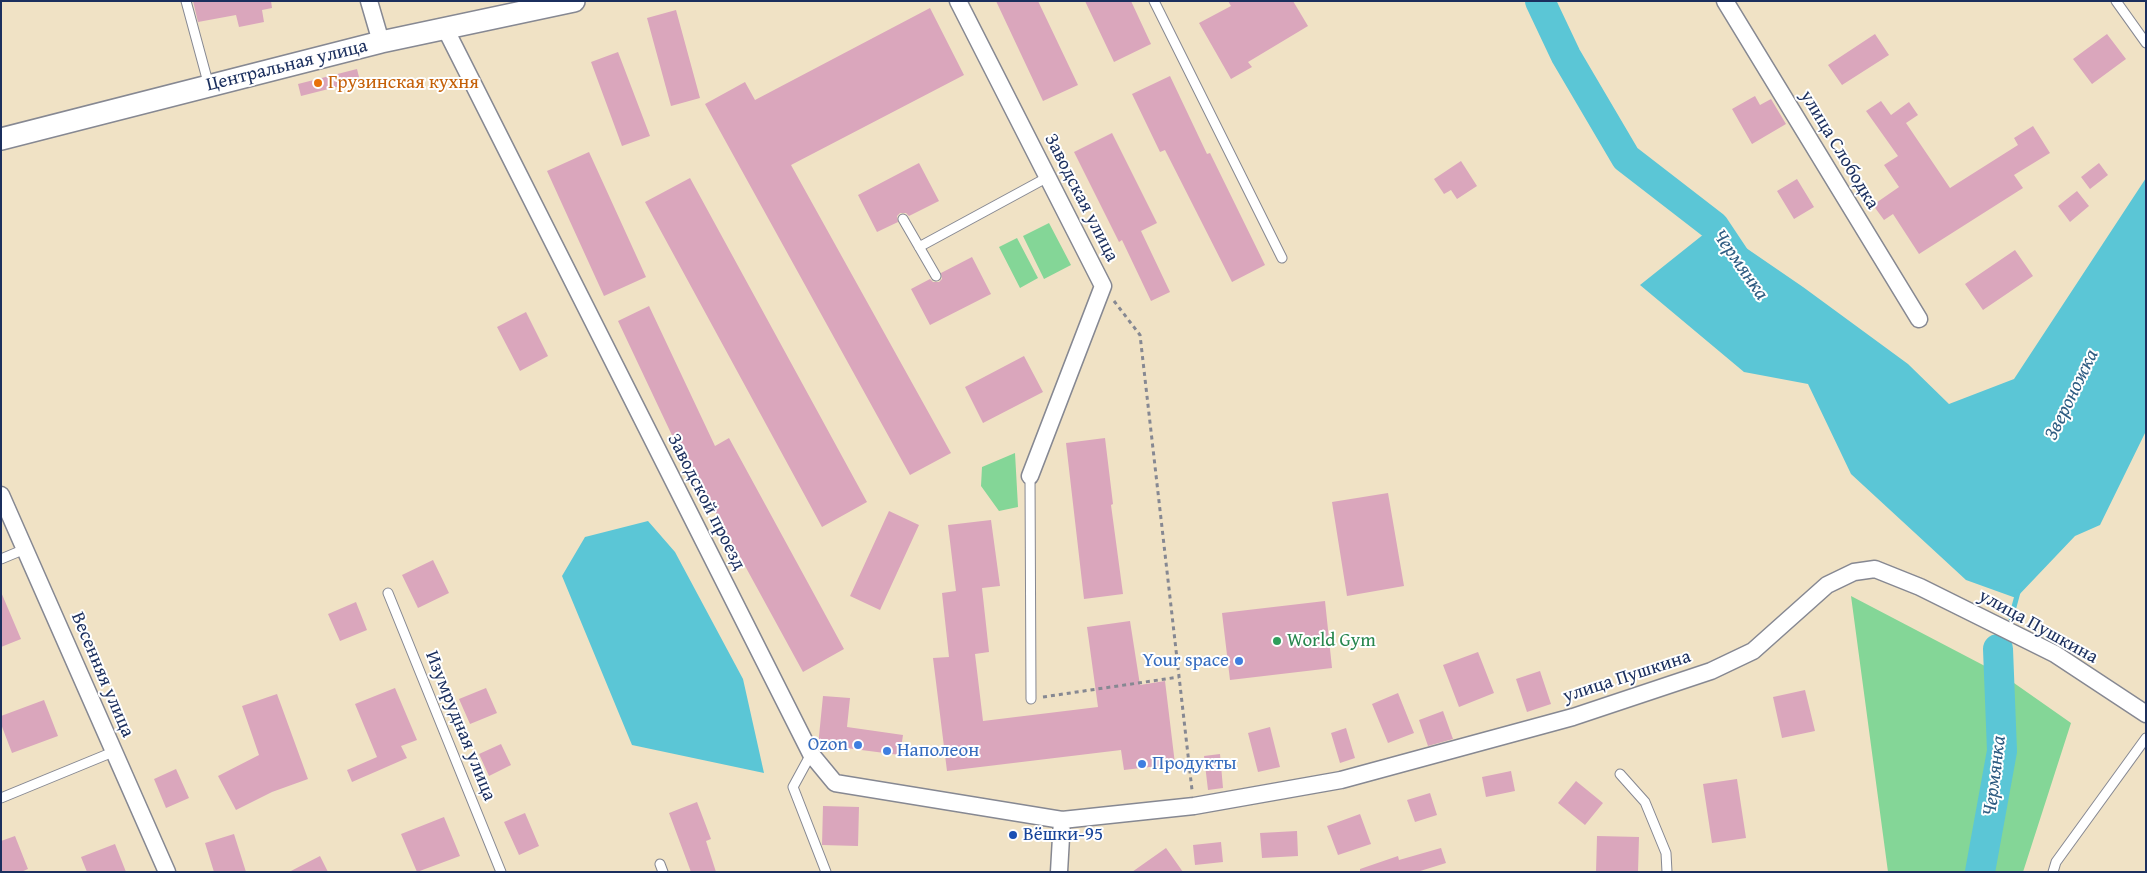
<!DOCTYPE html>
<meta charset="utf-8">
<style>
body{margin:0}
#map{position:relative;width:2147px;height:873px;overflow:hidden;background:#f0e2c5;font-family:"Gentium Book Plus",serif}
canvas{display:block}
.frame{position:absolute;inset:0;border:2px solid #1b2f5e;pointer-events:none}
</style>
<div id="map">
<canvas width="2147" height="873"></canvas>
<div class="frame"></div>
</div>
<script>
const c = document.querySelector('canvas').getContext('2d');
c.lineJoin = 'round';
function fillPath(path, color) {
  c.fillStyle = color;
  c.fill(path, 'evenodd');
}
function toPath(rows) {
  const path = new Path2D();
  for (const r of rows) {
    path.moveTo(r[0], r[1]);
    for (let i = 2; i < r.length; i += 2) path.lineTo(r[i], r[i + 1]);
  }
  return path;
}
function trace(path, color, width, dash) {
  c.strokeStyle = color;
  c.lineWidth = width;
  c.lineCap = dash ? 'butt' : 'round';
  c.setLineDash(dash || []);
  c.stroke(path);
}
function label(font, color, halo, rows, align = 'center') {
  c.font = font + ' "Gentium Book Plus",serif';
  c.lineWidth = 4;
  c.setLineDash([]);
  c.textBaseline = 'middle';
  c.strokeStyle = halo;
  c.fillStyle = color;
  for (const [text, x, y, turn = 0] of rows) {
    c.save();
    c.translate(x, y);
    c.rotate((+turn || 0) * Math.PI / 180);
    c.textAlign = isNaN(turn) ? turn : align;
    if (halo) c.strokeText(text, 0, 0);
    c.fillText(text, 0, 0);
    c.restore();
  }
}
fillPath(toPath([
 [1049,223,1071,265,1044,279,1023,236],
 [1017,238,1038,278,1020,288,999,247],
 [1015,453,1018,507,999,511,981,486,982,467],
 [1851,596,2004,676,2071,723,2023,872,1888,872]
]), '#84d697');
fillPath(toPath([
 [2146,178,2146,431,2100,525,2075,536,2016,598,1966,580,1851,474,1808,384,1744,372,1640,285,1714,226,1803,287,1908,364,1949,404,2014,379],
 [648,521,675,552,743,679,764,773,632,745,562,576,585,537]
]), '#5bc6d6');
trace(toPath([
 [2011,618,2018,592]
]), '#5bc6d6', 5);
trace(toPath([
 [1540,1,1566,56,1626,158,1714,226,1736,259],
 [1980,872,2002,751,1998,649]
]), '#5bc6d6', 30);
fillPath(toPath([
 [193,1,271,1,272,8,262,10,264,22,239,27,236,15,198,22],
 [996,1,1038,1,1078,85,1043,101],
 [1085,1,1131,1,1151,44,1114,62],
 [1228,1,1293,1,1308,26,1248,62,1252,67,1231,79,1199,23,1231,6],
 [930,8,964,75,791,165,951,453,910,475,705,104,745,82,755,100],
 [676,10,700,98,671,106,647,18],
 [1875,34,1889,55,1842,85,1828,65],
 [2107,34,2126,59,2092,84,2073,59],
 [618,52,650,136,622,146,591,62],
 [357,69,360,81,301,96,298,84],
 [1170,76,1207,154,1210,153,1265,265,1232,282,1165,150,1160,152,1132,94],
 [1755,96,1760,105,1771,99,1786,124,1752,144,1732,109],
 [1881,101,1891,115,1909,102,1918,115,1906,123,1950,188,2018,145,2014,138,2033,126,2050,153,2014,175,2023,188,1919,254,1893,214,1884,220,1873,205,1899,187,1884,165,1898,156,1866,111],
 [1112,133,1157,223,1141,231,1170,292,1151,301,1122,240,1119,242,1074,152],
 [589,152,646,277,604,296,547,171],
 [1461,161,1477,186,1457,199,1451,190,1444,194,1434,179],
 [919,163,939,201,909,216,906,213,900,213,897,216,898,222,877,232,858,195],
 [2099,163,2108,175,2090,189,2081,177],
 [690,178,867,502,822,527,645,202],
 [1797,179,1814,207,1794,219,1777,191],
 [2077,191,2089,206,2070,222,2058,206],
 [2015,250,2033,276,1983,310,1965,284],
 [972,257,991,294,930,325,911,289,930,279,933,282,939,282,942,279,941,273],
 [649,306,715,446,729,438,844,649,803,672,680,447,678,448,618,321],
 [526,312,548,356,520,371,497,327],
 [1024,356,1043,392,983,423,965,387],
 [1105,438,1113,504,1111,505,1123,594,1084,599,1066,443],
 [1388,493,1404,586,1347,596,1332,502],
 [889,511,919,525,880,610,850,596],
 [991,520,1000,586,982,588,989,652,975,654,983,721,1098,707,1087,627,1130,621,1140,685,1165,681,1175,764,1124,770,1121,750,947,771,933,658,949,657,942,593,956,591,948,525],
 [433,560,449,593,418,608,402,575],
 [1,592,21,639,1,647],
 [1325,601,1332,668,1230,680,1222,613],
 [356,602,367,630,340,641,328,614],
 [1478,652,1494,693,1459,707,1443,665],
 [1540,671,1551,704,1527,712,1516,679],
 [395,688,417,740,401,746,407,758,352,782,347,770,377,757,355,704],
 [486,688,497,713,470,724,459,699],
 [1805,690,1815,731,1782,738,1773,697],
 [1398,693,1414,733,1388,743,1372,704],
 [277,694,308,779,272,792,236,810,218,776,259,755,242,706],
 [823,696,850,698,847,727,903,735,900,755,846,748,845,752,821,750,818,746],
 [44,700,58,736,12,753,1,724,1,716],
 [1443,711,1453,739,1428,746,1419,720],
 [1270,727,1280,767,1258,772,1248,733],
 [1346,728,1355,758,1340,763,1331,733],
 [501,744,511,765,489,776,479,754],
 [1220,754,1223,788,1208,790,1204,756],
 [176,769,189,798,166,808,154,779],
 [1511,771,1515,791,1486,797,1482,777],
 [1737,779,1746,838,1712,843,1703,784],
 [1576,781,1603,803,1585,825,1558,803],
 [1430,793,1437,815,1415,822,1407,800],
 [697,802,711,839,706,841,716,872,691,872,669,813],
 [823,806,859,807,858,846,822,845],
 [525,813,539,846,519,855,504,822],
 [1360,814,1371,844,1338,855,1327,826],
 [444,817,460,856,417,872,401,834],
 [1297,831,1298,856,1262,858,1260,833],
 [234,834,246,872,214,872,205,843],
 [15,836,28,869,21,872,1,872,1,841],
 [1597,836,1639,837,1638,872,1596,872],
 [1221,842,1223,862,1195,865,1193,845],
 [115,844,126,872,87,872,81,857],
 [1166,848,1183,872,1132,872],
 [1441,848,1446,863,1417,872,1360,872,1360,869,1398,856,1399,860],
 [320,856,328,872,289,872]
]), '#daa6bc');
const service = toPath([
 [186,1,209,86],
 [1154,1,1282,258],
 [2116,1,2146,43],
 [903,219,936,276],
 [919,247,1048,177],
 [1030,476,1031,699],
 [1,559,25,549],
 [388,593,501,872],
 [811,754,793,787,826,872],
 [1620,774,1645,802,1666,853,1667,872],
 [1,798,113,752],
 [660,864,663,872],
 [2053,872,2056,862,2146,738]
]);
const minor = toPath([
 [369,1,381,42],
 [958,1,1103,286,1030,476],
 [1725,1,1919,319],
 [445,28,811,754,835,783,1062,820,1194,806,1341,780,1573,717,1711,671,1753,651,1827,585,1854,572,1875,569,1920,587,2055,654,2146,714],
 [1,495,167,872],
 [1059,872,1062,820]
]);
const tertiary = toPath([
 [1,139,381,42,574,1]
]);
trace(service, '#868892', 11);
trace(minor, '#868892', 19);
trace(tertiary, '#868892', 24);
trace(toPath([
 [1114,301,1140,335,1192,790],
 [1043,697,1179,677]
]), '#868892', 3, [4, 4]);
trace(service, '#fff', 9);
trace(minor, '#fff', 16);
trace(tertiary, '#fff', 21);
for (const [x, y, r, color] of [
 [318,83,5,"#e8710a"],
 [1277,641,5,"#2e9e5b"],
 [1239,661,5,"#3f7fe0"],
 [858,745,5,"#3f7fe0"],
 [887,751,5,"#3f7fe0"],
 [1142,764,5,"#3f7fe0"],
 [1013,835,5,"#1a4fb4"]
]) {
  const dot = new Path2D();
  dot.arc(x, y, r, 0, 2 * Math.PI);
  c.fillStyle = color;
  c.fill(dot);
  trace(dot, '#fff', 2);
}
label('19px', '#1b2f5e', '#fff', [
 ["Центральная улица",287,66,-14],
 ["улица Слободка",1839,150,59],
 ["Заводская улица",1081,198,63],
 ["Заводской проезд",706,502,63],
 ["улица Пушкина",2038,627,29],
 ["Весенняя улица",102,675,67],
 ["улица Пушкина",1627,677,-18],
 ["Изумрудная улица",460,726,68]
]);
label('19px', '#c56008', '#fff', [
 ["Грузинская кухня",328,83]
], 'left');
label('19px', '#27864d', '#fff', [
 ["World Gym",1287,641]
], 'left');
label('19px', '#366cbe', '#fff', [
 ["Your space",1229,661],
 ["Ozon",848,745],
 ["Наполеон",897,751,"left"],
 ["Продукты",1152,764,"left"]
], 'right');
label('19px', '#164399', '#fff', [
 ["Вёшки-95",1023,835]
], 'left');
label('italic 20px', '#2e5c82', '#fff', [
 ["Чермянка",1740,265,55],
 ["Звероножка",2072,395,-64],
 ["Чермянка",1995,776,-83]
]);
</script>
